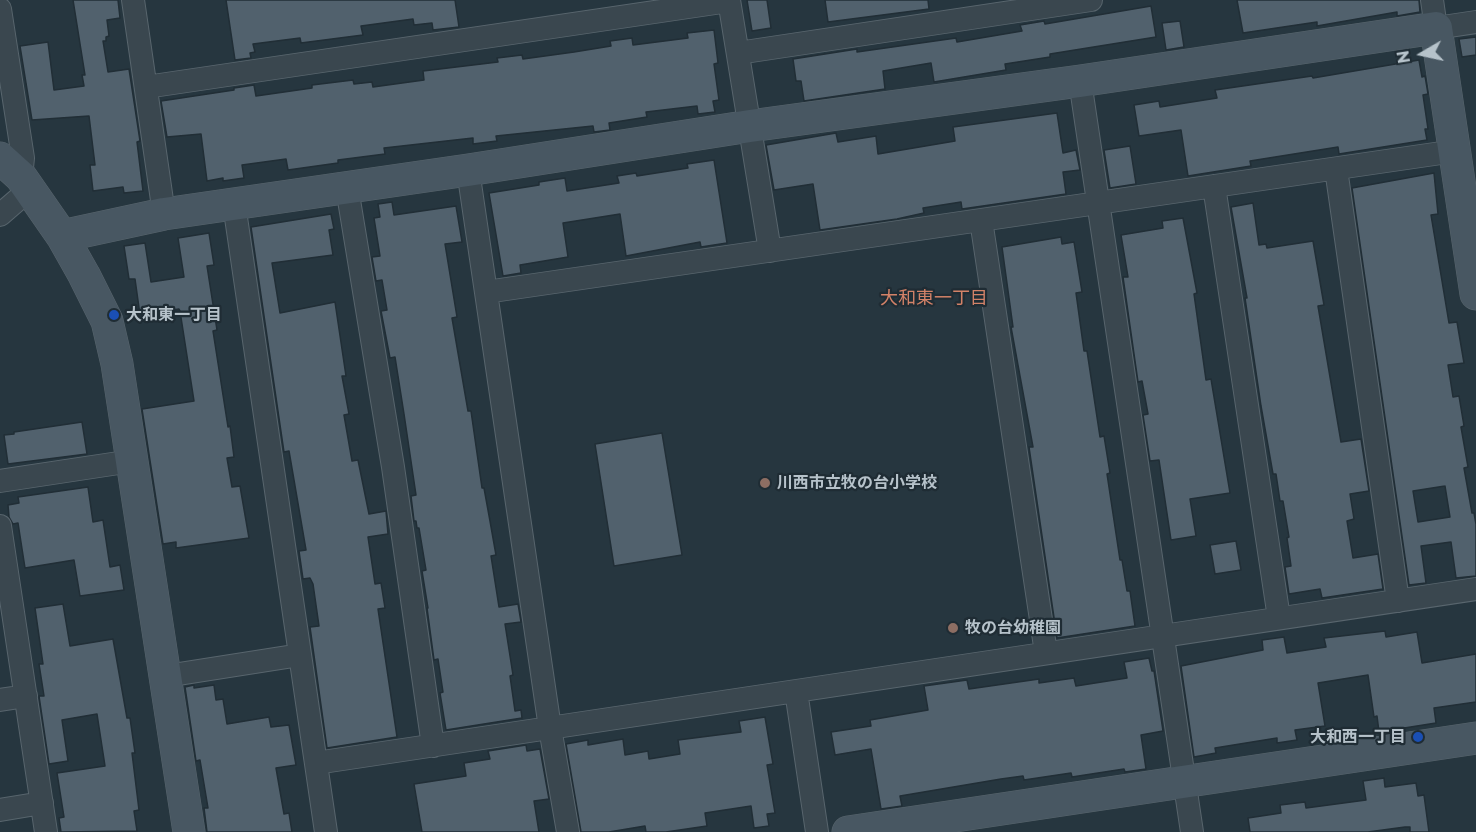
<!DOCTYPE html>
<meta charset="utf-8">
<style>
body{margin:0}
#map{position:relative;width:1476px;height:832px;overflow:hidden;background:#26363f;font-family:Montserrat,sans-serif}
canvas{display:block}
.north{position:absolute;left:1392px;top:24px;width:60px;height:60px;-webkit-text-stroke:4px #1f2c34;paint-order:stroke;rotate:261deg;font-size:16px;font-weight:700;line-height:24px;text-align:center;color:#b6c2ca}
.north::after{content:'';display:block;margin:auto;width:21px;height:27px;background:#b6c2ca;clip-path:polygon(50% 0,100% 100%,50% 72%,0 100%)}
</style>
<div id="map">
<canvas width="1476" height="832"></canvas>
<div class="north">N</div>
</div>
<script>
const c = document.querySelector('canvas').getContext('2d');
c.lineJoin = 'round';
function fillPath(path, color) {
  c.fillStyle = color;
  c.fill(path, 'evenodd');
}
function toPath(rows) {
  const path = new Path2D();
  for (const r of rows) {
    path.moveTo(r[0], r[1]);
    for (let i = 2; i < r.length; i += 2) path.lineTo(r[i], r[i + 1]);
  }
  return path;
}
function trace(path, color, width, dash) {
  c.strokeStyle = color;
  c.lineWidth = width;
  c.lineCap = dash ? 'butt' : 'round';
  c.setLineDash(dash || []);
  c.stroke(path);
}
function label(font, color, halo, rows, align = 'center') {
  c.font = font + ' Montserrat,"Noto Sans JP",sans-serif';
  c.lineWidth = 4.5;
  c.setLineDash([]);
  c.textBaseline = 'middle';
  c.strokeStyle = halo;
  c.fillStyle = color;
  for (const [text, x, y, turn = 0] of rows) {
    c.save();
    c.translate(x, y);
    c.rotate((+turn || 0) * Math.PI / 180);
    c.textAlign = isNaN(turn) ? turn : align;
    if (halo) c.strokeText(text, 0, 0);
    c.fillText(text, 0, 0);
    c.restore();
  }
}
const building = toPath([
 [73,0,118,0,120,18,107,20,109,36,106,37,106,41,103,41,108,72,129,69,140,141,137,142,143,191,124,193,123,187,93,191,90,165,95,165,89,116,32,120,20,46,48,42,54,90,84,86,82,75,85,75,73,0],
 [226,0,455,0,459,27,433,30,432,23,414,25,413,19,361,26,363,35,301,43,300,38,253,44,255,52,250,53,251,58,235,60,226,0],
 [747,0,767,0,771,28,752,31,747,0],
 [825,0,928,0,929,9,828,22,825,0],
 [1237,0,1419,0,1420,12,1397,16,1397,12,1317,26,1317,22,1243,33,1237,0],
 [1151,6,1156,37,1050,54,1050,57,1005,64,1006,70,934,82,931,63,883,71,885,89,804,101,801,81,796,81,793,59,857,49,857,52,956,38,957,42,1022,31,1020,25,1044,21,1045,24,1151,6],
 [1180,21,1184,47,1166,50,1162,23,1180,21],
 [714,30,718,63,714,64,719,100,713,101,715,112,698,114,697,106,646,112,647,117,609,123,610,130,594,132,593,126,496,136,497,141,473,144,473,138,384,148,385,154,338,160,338,163,288,170,286,159,242,165,244,178,223,181,223,178,207,181,201,134,167,137,161,101,234,90,234,88,254,85,256,96,312,88,312,85,353,80,354,84,372,82,373,87,424,80,423,71,498,62,497,58,522,55,523,59,574,52,611,46,610,41,632,38,633,45,688,38,687,33,714,30],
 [1476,37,1476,55,1462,57,1459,39,1476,37],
 [1419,60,1422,77,1425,76,1428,94,1423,95,1428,129,1425,129,1427,140,1339,154,1338,147,1250,161,1251,166,1188,176,1181,130,1139,136,1134,105,1159,101,1160,107,1217,98,1215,90,1312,76,1313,78,1419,60],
 [1057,113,1063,153,1076,150,1080,170,1063,172,1066,194,962,209,961,202,923,208,924,213,897,219,820,230,813,184,774,190,766,145,836,133,838,142,876,136,878,154,955,141,953,127,1057,113],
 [1130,146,1136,184,1110,188,1104,150,1130,146],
 [714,160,727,243,701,247,700,242,626,256,620,214,563,223,568,257,520,265,521,273,503,276,489,193,539,185,539,182,565,178,567,191,619,183,617,176,636,173,637,176,688,168,687,164,714,160],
 [1434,173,1438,214,1431,215,1449,323,1457,322,1464,363,1448,365,1453,397,1459,396,1464,426,1461,427,1468,467,1464,468,1472,513,1474,513,1476,524,1476,576,1456,578,1451,542,1421,546,1426,583,1409,585,1352,188,1434,173],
 [1445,486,1450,517,1418,522,1413,491,1445,486],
 [392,202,394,215,456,206,462,242,445,244,457,317,452,318,468,411,471,411,482,488,484,488,490,521,496,555,491,556,499,607,518,604,521,622,505,624,513,675,510,676,515,711,521,710,522,718,446,730,440,693,443,692,438,659,434,660,427,608,428,608,422,571,426,570,419,528,417,528,416,521,414,521,411,496,416,495,404,414,395,357,390,358,381,311,387,310,382,280,376,281,372,257,380,256,374,218,380,217,378,204,392,202],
 [1253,203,1259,245,1266,244,1267,248,1313,241,1324,305,1318,306,1341,442,1361,439,1369,491,1350,494,1354,519,1347,521,1353,558,1378,554,1383,589,1322,598,1320,589,1289,594,1285,567,1291,566,1287,538,1289,537,1283,501,1280,501,1276,474,1273,474,1261,406,1245,298,1247,298,1231,207,1253,203],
 [331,214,334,229,329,230,333,255,272,263,280,313,335,302,346,376,342,376,349,414,344,415,352,461,358,460,369,514,386,511,388,534,368,537,375,584,381,583,385,608,378,609,397,737,327,748,310,627,319,626,313,584,310,578,303,579,299,551,306,550,289,451,284,452,251,227,331,214],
 [1183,218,1197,293,1194,294,1206,380,1211,379,1230,493,1190,499,1196,536,1171,540,1159,460,1150,461,1143,415,1148,414,1142,381,1138,382,1123,277,1128,277,1121,235,1163,228,1162,221,1183,218],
 [209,233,214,265,207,266,217,330,213,331,228,427,230,426,234,457,227,458,232,487,240,486,249,538,176,548,176,542,163,544,142,409,194,401,180,311,179,309,140,315,135,279,129,279,124,246,145,243,151,282,184,277,178,238,209,233],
 [1061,237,1062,244,1074,242,1082,292,1076,293,1084,351,1087,351,1100,437,1104,436,1110,473,1107,474,1120,560,1122,560,1127,591,1130,591,1135,626,1057,638,1029,447,1033,447,1011,327,1013,327,1002,247,1061,237],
 [82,422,87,454,8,464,4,435,14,434,14,432,82,422],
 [662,433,682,555,614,566,595,444,662,433],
 [88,487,93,522,103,520,110,567,120,565,124,590,80,596,74,560,25,568,18,523,13,524,9,517,8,505,19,503,18,497,88,487],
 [1236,541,1241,570,1215,574,1210,545,1236,541],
 [63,604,70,646,113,639,127,718,130,718,135,753,132,753,139,810,134,811,137,831,61,832,59,818,64,817,57,773,105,766,97,714,62,720,68,761,49,764,39,696,44,696,39,664,43,664,35,608,63,604],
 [1385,631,1386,637,1417,632,1422,663,1476,654,1476,702,1434,708,1436,723,1379,732,1377,716,1374,717,1368,675,1318,683,1325,726,1295,730,1297,740,1277,743,1277,738,1215,748,1216,753,1194,757,1181,666,1263,650,1262,640,1284,637,1287,653,1326,647,1324,638,1385,631],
 [1149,658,1152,671,1154,671,1163,731,1141,735,1146,769,1125,772,1124,769,1072,777,1071,773,1024,780,1023,776,1001,779,900,796,902,806,881,809,871,749,835,755,831,732,871,726,870,720,928,710,924,686,967,680,969,689,1039,679,1039,683,1074,678,1076,686,1127,678,1124,662,1149,658],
 [194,685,194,688,214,685,216,700,223,699,227,724,269,717,271,727,289,725,296,765,276,768,284,814,289,813,292,832,207,832,204,808,208,808,200,760,196,761,185,687,194,685],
 [765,717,773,764,767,765,775,813,767,814,769,826,754,828,751,806,705,813,707,826,666,832,646,832,645,826,609,832,581,832,566,744,588,740,588,745,623,739,625,755,648,751,649,759,680,754,678,740,741,732,739,721,765,717],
 [526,745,527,751,540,749,549,799,534,801,539,832,422,832,414,784,466,776,464,763,490,759,488,751,526,745],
 [1384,778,1385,787,1416,783,1418,796,1424,795,1429,832,1410,832,1410,827,1405,827,1368,832,1250,832,1248,818,1281,813,1280,805,1305,802,1306,808,1366,800,1363,781,1384,778]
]);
fillPath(building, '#51616d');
trace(building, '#212e36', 1.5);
const street = toPath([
 [133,0,164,214],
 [729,0,770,251],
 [1432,0,1436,28,1476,22],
 [0,9,23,158,21,177],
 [738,53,1091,0],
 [1080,81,1192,832],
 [146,87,729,1],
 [1336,169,1398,601],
 [468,170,550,728,568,832],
 [1214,186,1279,618],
 [347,188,393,467,433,746],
 [234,204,326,832],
 [0,215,30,189],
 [981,220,1046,653],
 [486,292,1455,151],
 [0,481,132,461],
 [0,526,46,832],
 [166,676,300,655],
 [796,691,817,832],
 [0,700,26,696],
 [316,763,1476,589],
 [0,810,42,803]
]);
const secondary = toPath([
 [0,158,21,177,62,236,84,275,107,321,117,364,189,832],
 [62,236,164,214,468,170,750,126,1080,81,1436,28,1476,294],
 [848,832,1476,738]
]);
trace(street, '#58656d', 24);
trace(secondary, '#58656d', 33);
trace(street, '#3a474f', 22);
trace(secondary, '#485762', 32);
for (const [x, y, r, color] of [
 [114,315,6,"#1a4fb4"],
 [765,483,6,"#8d6e63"],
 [953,628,6,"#8d6e63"],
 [1418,737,6,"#1a4fb4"]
]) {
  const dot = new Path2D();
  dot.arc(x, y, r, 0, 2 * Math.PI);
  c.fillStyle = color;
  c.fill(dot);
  trace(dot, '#1f2c34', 2);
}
label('bold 16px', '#b6c2ca', '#1f2c34', [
 ["大和東一丁目",126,315],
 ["川西市立牧の台小学校",777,483],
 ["牧の台幼稚園",965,628],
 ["大和西一丁目",1406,737,"right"]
], 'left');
label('18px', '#d38268', '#1f2c34', [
 ["大和東一丁目",934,299]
]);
</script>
